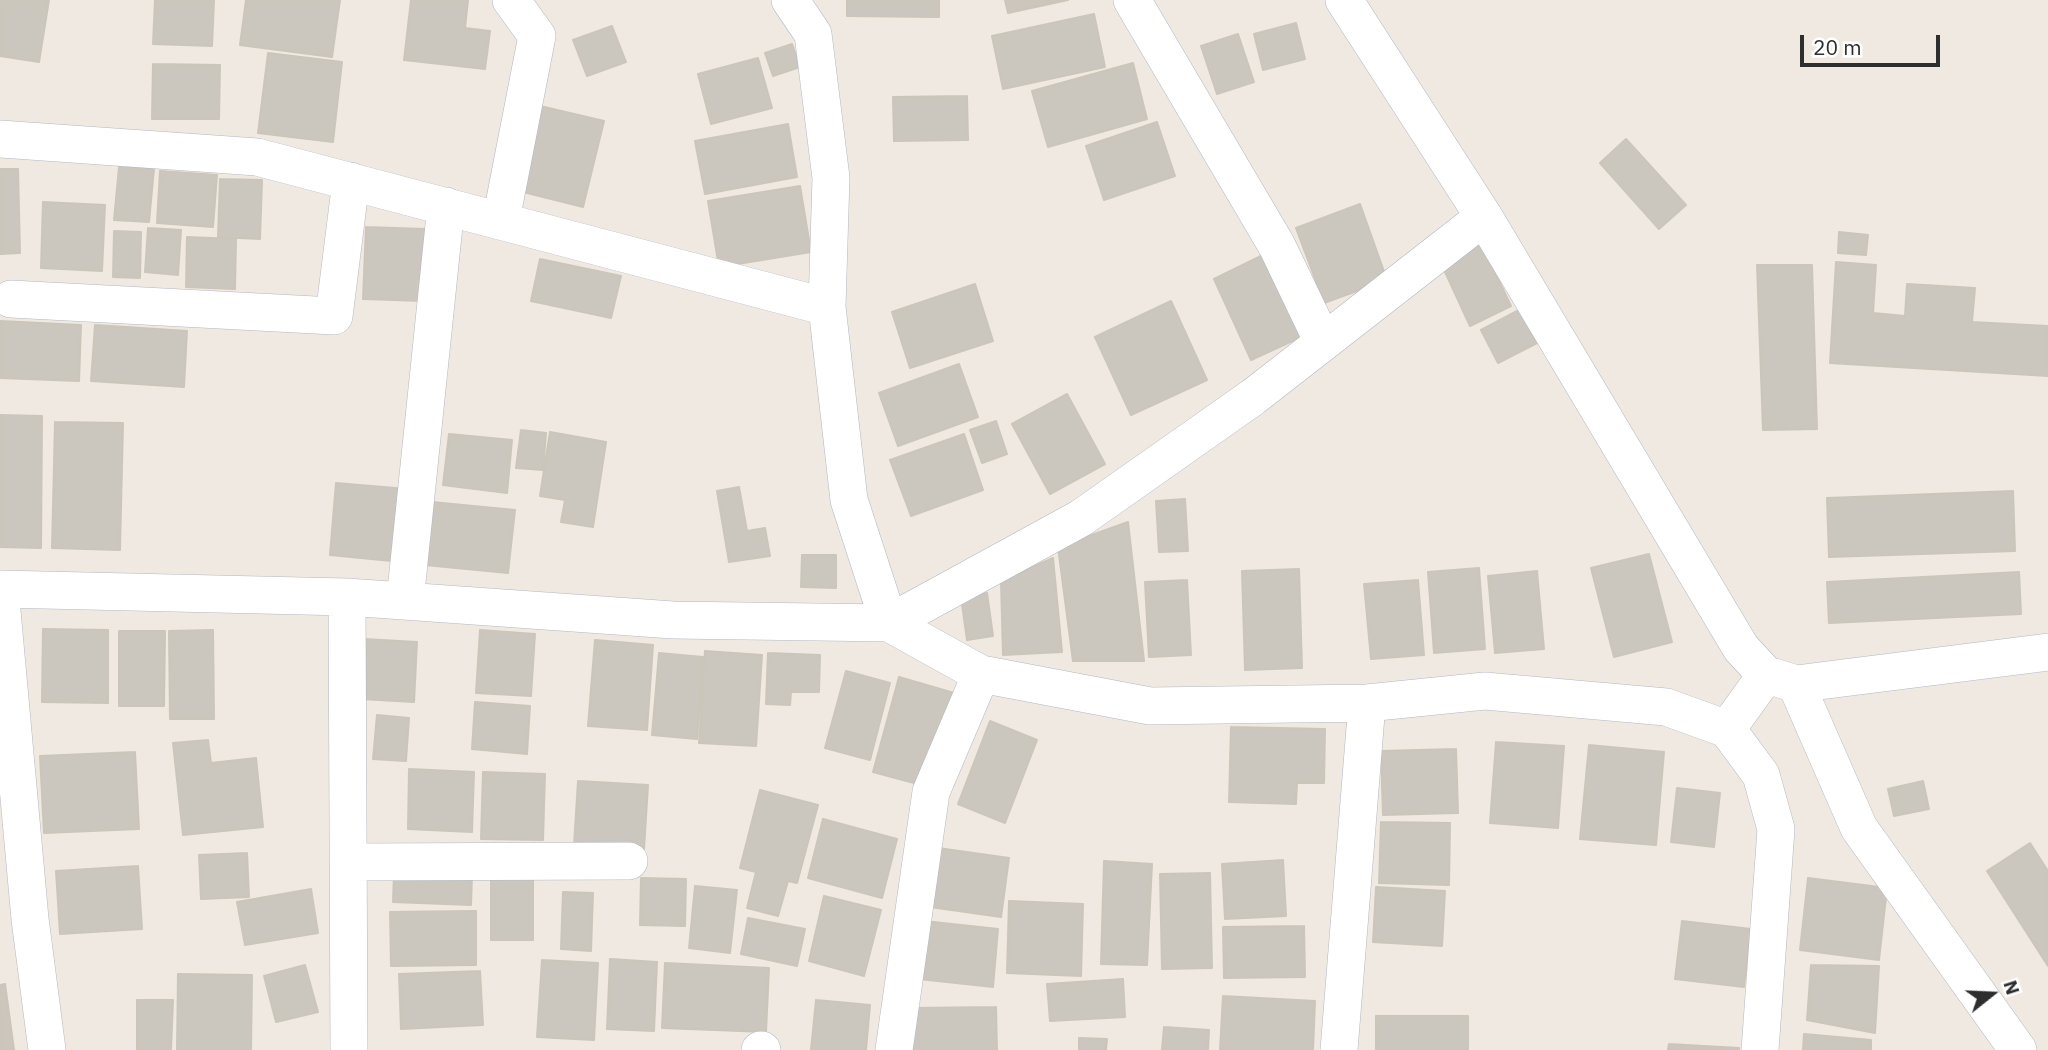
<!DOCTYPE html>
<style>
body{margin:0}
#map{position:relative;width:2048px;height:1050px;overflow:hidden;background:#efe9e1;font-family:"IBM Plex Sans",sans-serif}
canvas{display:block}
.north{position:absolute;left:1957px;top:959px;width:70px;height:70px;-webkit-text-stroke:5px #fff;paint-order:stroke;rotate:72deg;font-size:19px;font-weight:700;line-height:28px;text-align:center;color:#2e2e2e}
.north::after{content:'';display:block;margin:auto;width:24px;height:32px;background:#2e2e2e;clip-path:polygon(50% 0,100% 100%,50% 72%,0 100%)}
.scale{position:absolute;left:1800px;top:35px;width:140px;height:32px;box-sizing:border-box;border:4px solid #2e2e2e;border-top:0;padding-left:9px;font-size:21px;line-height:24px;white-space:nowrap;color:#2e2e2e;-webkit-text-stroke:5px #fff;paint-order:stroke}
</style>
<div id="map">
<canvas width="2048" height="1050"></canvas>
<div class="north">N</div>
<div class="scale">20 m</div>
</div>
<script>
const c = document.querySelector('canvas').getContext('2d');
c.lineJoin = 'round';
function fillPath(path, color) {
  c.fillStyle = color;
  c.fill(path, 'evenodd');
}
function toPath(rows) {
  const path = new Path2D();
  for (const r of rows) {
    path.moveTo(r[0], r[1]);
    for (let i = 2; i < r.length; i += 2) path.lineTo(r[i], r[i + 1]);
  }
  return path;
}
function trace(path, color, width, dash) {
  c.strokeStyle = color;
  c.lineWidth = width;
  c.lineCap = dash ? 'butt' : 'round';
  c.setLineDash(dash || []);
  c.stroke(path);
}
const building = toPath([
 [0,0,49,0,39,62,0,56,0,0],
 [155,0,214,0,212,46,153,44,155,0],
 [246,0,340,0,332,57,240,45,246,0],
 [411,0,468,0,465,28,490,31,485,69,404,60,411,0],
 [847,0,939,0,939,17,847,16,847,0],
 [1005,0,1068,0,1008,13,1005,0],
 [1094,14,1105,67,1003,89,992,36,1094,14],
 [1296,23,1305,59,1263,70,1254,34,1296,23],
 [612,26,626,62,587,76,573,40,612,26],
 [1238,34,1254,82,1217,94,1201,46,1238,34],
 [792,44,800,67,773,76,765,53,792,44],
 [268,53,342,62,333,142,258,133,268,53],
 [758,58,772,108,711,124,698,74,758,58],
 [1133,63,1147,119,1048,147,1032,91,1133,63],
 [153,64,220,65,219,119,152,119,153,64],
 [967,96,968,140,894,141,893,97,967,96],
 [540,106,604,121,583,207,519,191,540,106],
 [1157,122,1175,176,1104,200,1086,146,1157,122],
 [788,124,797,177,705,194,695,141,788,124],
 [1626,139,1686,205,1659,229,1600,163,1626,139],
 [119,167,154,169,149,222,114,220,119,167],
 [0,169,18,169,20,253,0,254,0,169],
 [160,171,217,175,213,227,157,223,160,171],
 [220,179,262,180,260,239,218,237,220,179],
 [800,186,811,252,719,267,708,201,800,186],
 [43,202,105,205,102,271,41,268,43,202],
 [1360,204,1387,280,1324,303,1296,228,1360,204],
 [366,227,425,229,423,301,363,299,366,227],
 [148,228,181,230,178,275,145,272,148,228],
 [114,231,141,232,140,278,113,277,114,231],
 [1839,232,1868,235,1866,255,1838,253,1839,232],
 [187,237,236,239,235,289,186,287,187,237],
 [1480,241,1511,306,1470,326,1440,261,1480,241],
 [1263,255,1301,337,1251,360,1214,279,1263,255],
 [540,259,621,276,611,318,531,301,540,259],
 [1836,262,1876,265,1873,313,1905,316,1907,284,1975,288,1972,322,2048,326,2048,376,1830,363,1836,262],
 [1757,265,1812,265,1817,429,1763,430,1757,265],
 [975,284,993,341,910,368,892,312,975,284],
 [1171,301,1207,380,1131,415,1095,337,1171,301],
 [1519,310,1537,343,1498,363,1481,330,1519,310],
 [0,321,81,325,79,381,0,378,0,321],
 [95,325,187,331,184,387,91,381,95,325],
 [959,364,978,417,898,446,879,393,959,364],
 [1067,394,1105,464,1050,494,1012,424,1067,394],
 [0,415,42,416,41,548,0,547,0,415],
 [996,421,1007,454,982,463,970,430,996,421],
 [55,422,123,423,120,550,52,548,55,422],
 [521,430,546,433,543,470,516,468,521,430],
 [550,432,606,442,593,527,561,522,565,500,540,496,550,432],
 [449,434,512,440,507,493,443,485,449,434],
 [964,434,983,490,911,516,890,460,964,434],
 [336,483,407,489,402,562,330,555,336,483],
 [739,487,747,531,765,528,770,556,729,562,717,491,739,487],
 [2013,491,2015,551,1829,557,1827,498,2013,491],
 [1185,499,1188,551,1159,552,1156,501,1185,499],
 [432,502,515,510,508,573,425,565,432,502],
 [1128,522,1144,661,1073,661,1058,547,1128,522],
 [1649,554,1672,642,1614,657,1591,568,1649,554],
 [802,555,836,555,836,588,801,587,802,555],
 [1053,558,1062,652,1003,655,1001,581,1053,558],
 [1479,568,1485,649,1434,653,1428,572,1479,568],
 [1299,569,1302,668,1245,670,1242,571,1299,569],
 [1537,571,1544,649,1495,653,1488,576,1537,571],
 [2019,572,2021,614,1829,623,1827,582,2019,572],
 [1187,580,1191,655,1149,657,1145,582,1187,580],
 [1418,580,1424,655,1371,659,1364,584,1418,580],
 [987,593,993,636,967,640,961,597,987,593],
 [43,629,108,630,108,703,42,702,43,629],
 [213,630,214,719,170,719,169,631,213,630],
 [480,630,535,634,531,696,476,693,480,630],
 [119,631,165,631,164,706,119,706,119,631],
 [364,639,417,642,414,702,361,699,364,639],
 [595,640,653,645,647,730,588,726,595,640],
 [705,651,762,655,756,746,699,743,705,651],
 [659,653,703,657,697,739,652,735,659,653],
 [768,653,820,655,819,692,791,692,790,705,766,704,768,653],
 [846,671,890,683,870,760,825,748,846,671],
 [899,677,954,693,929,787,873,772,899,677],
 [475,702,530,706,527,754,472,749,475,702],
 [377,715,409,718,406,761,373,759,377,715],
 [990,721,1037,740,1005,823,958,804,990,721],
 [1231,727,1325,729,1324,783,1297,783,1296,804,1229,802,1231,727],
 [208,740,211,763,256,758,263,827,183,835,173,743,208,740],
 [1496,742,1564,746,1558,828,1490,823,1496,742],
 [1589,745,1664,752,1656,845,1580,839,1589,745],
 [1456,749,1458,813,1383,815,1381,751,1456,749],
 [135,752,139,829,44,833,40,756,135,752],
 [409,769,474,772,472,832,408,829,409,769],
 [483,772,545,774,543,840,481,839,483,772],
 [578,781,648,785,644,849,574,845,578,781],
 [1923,781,1929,809,1894,816,1888,789,1923,781],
 [1677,788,1720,793,1714,847,1671,842,1677,788],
 [760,790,818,805,797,883,788,881,778,916,747,908,756,872,740,868,760,790],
 [823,819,897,839,882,898,808,878,823,819],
 [1381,822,1450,823,1449,885,1379,883,1381,822],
 [2030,843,2048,871,2048,966,1987,871,2030,843],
 [931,847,1009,858,1001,917,923,906,931,847],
 [247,853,249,897,201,899,199,855,247,853],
 [1283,860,1286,916,1225,919,1222,864,1283,860],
 [1104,861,1152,864,1147,965,1101,964,1104,861],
 [138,866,142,929,60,934,56,871,138,866],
 [394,872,472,875,471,905,393,902,394,872],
 [491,873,533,873,533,940,491,940,491,873],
 [1210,873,1212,968,1162,969,1160,874,1210,873],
 [641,878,686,879,685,926,640,925,641,878],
 [1808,878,1887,888,1879,960,1800,950,1808,878],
 [695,886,737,890,730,953,689,948,695,886],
 [1376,887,1445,891,1442,946,1373,942,1376,887],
 [311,889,318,933,245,945,237,902,311,889],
 [563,892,593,893,591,951,561,949,563,892],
 [824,896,881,910,864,976,809,961,824,896],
 [1009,901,1083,904,1081,976,1007,973,1009,901],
 [476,911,476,965,391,966,390,912,476,911],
 [748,918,805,929,797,966,741,954,748,918],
 [924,921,998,929,993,987,919,979,924,921],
 [1682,921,1751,929,1744,987,1675,979,1682,921],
 [1304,926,1305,977,1224,978,1223,927,1304,926],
 [610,959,657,962,654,1031,607,1029,610,959],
 [542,960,598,963,594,1040,537,1037,542,960],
 [665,963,769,968,766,1032,662,1028,665,963],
 [305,965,318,1012,276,1022,264,976,305,965],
 [1811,965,1879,966,1875,1033,1807,1020,1811,965],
 [480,971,483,1025,401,1029,399,974,480,971],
 [178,974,252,975,251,1050,177,1050,178,974],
 [1123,979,1125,1017,1050,1021,1047,984,1123,979],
 [5,984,14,1050,0,1050,0,985,5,984],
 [1223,996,1315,1001,1313,1050,1220,1050,1223,996],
 [137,1000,173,1000,171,1050,137,1050,137,1000],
 [816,1000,870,1005,866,1050,811,1050,816,1000],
 [996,1007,997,1050,913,1050,913,1008,996,1007],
 [1376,1016,1468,1016,1468,1050,1376,1050,1376,1016],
 [1164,1027,1209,1030,1208,1050,1162,1050,1164,1027],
 [1804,1034,1871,1040,1871,1050,1803,1050,1804,1034],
 [1079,1038,1107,1039,1106,1050,1079,1050,1079,1038],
 [1669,1044,1739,1048,1739,1050,1668,1050,1669,1044]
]);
fillPath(building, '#cbc7bf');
trace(building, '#cbc5ba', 2);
const minor = toPath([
 [790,0,813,34,831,178,827,307,849,500,889,623,981,674,1150,706,1367,703,1485,691,1666,707,1727,729,1761,775,1776,829,1760,1050],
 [1132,0,1277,246,1323,342],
 [1344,0,1484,217,1741,648,1766,675,1727,729],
 [0,139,257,157,827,307],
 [501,220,537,36,511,0],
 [11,299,334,316,351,181],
 [347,597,349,1050],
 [405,601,446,206],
 [1774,677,1796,684,2048,652],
 [1796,684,1859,828,2018,1050],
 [348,862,629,861],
 [47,1050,30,919,0,589,347,597,673,620,889,623,1081,518,1253,397,1484,217],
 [760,1050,762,1050],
 [894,1050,931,792,981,674],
 [1339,1050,1367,703]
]);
trace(minor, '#b4b7c1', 38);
trace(minor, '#fff', 37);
</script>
